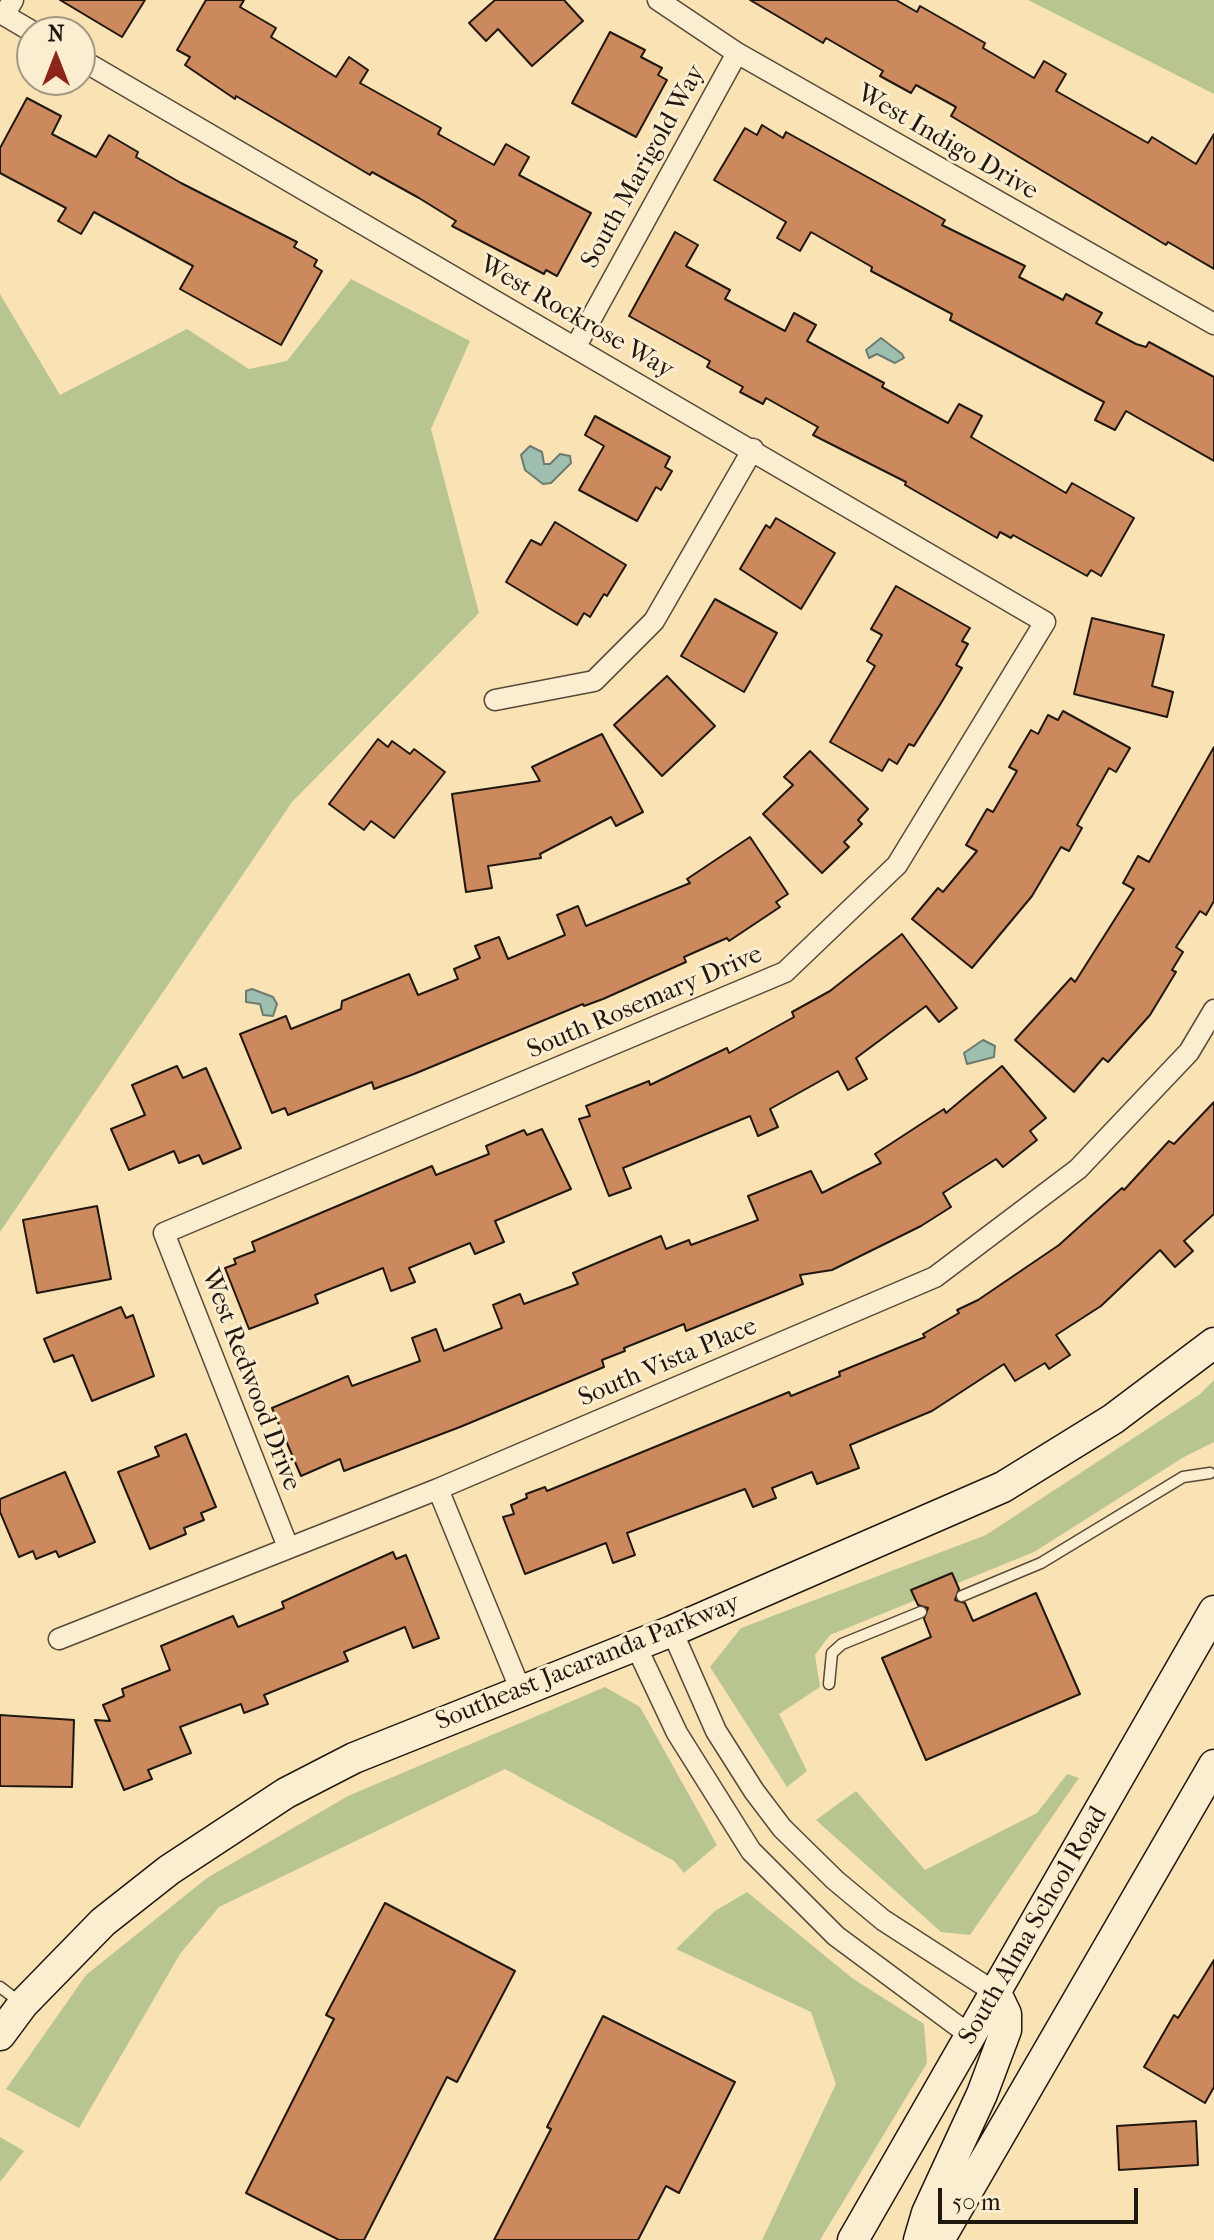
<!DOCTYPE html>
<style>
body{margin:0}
#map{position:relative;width:1214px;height:2240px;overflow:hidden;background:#f9e3b5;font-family:"IM FELL French Canon",serif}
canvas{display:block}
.north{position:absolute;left:16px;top:16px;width:80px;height:80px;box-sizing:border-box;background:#fbedcf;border:2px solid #a39782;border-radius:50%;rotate:0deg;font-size:22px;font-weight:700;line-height:32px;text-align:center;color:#20170f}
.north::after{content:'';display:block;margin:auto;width:28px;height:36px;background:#8f2418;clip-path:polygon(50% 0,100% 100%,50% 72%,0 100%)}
.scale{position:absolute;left:938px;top:2188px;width:200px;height:36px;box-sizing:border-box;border:4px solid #20170f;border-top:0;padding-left:10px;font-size:24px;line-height:28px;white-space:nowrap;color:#20170f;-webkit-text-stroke:6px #fbedcf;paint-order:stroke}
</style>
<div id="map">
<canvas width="1214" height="2240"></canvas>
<div class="north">N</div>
<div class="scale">50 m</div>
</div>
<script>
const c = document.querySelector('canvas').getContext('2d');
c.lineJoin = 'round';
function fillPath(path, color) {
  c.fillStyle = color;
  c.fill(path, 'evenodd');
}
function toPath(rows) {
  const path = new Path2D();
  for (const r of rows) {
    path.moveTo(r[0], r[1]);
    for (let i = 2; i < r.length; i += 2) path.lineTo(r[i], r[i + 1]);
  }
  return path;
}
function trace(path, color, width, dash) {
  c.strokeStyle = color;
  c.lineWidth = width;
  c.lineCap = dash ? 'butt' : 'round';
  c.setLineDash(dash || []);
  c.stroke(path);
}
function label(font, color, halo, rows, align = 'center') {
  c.font = font + ' "IM FELL French Canon",serif';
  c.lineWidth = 6;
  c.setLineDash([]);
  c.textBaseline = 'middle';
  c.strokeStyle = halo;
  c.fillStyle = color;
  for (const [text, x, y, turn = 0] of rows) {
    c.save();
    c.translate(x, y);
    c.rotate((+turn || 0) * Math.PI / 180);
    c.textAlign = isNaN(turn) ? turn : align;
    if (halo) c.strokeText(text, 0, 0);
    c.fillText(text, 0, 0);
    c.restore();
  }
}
fillPath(toPath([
 [1028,0,1214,0,1214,94],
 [351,279,470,341,431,429,479,613,292,802,0,1232,0,294,60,395,187,329,249,369,287,361],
 [1214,1380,1214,1442,1184,1457,1034,1552,830,1635,815,1655,820,1687,779,1714,807,1771,787,1787,710,1667,741,1628,986,1535,1199,1395],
 [605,1687,640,1707,717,1845,684,1873,674,1861,505,1769,219,1907,180,1954,79,2128,6,2089,86,1975,207,1878,348,1796],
 [1067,1774,1079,1778,970,1935,941,1932,816,1820,856,1791,925,1870,1037,1813],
 [747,1892,852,1978,924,2024,927,2063,820,2240,762,2240,836,2084,811,2012,676,1949,715,1911],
 [0,2137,24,2151,0,2182]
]), '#b9c591');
const water = toPath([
 [881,338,902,354,904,358,895,363,877,354,869,358,866,350,881,338],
 [530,446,542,452,544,464,550,464,560,454,570,456,571,463,551,483,543,484,525,470,521,455,530,446],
 [252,989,273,997,277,1004,273,1016,263,1015,260,1004,246,1002,246,991,252,989],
 [983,1040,995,1046,994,1057,967,1064,964,1053,983,1040]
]);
fillPath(water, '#9ebeb0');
trace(water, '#6c7b70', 2);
const building = toPath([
 [60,0,145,0,122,37,60,0],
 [206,0,244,0,240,7,276,28,271,37,336,77,349,57,368,70,360,83,441,128,438,134,494,165,506,144,529,157,519,175,591,213,557,276,546,270,544,274,452,226,456,221,419,198,372,172,370,175,236,96,235,99,185,65,190,57,177,50,206,0],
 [495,0,564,0,583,21,532,66,498,29,486,41,469,23,495,0],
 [750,0,896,0,917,12,920,6,985,43,983,48,1034,78,1044,61,1066,74,1056,91,1148,143,1152,137,1196,164,1214,134,1214,269,1168,242,1166,245,951,116,956,107,916,85,911,93,880,76,883,71,826,38,823,43,750,0],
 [610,32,645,50,641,57,662,68,658,75,667,80,636,137,572,103,610,32],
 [27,98,61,116,52,134,96,157,109,135,138,152,136,157,181,183,297,242,294,247,317,260,314,266,322,271,281,345,180,289,193,266,94,212,81,234,58,221,66,208,0,173,0,148,27,98],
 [762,125,783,138,786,132,945,220,942,225,1025,266,1019,277,1063,300,1066,294,1102,313,1096,323,1136,344,1146,347,1149,342,1214,377,1214,461,1126,411,1115,430,1095,420,1104,402,950,320,952,314,871,271,872,267,811,232,800,251,777,238,786,222,714,180,745,128,757,135,762,125],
 [675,232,698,245,686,266,730,290,725,299,785,331,794,313,816,325,807,341,884,383,882,387,948,423,959,404,982,416,971,437,1066,493,1072,483,1134,518,1101,576,1091,570,1087,576,1013,535,1011,538,1000,532,997,538,905,485,906,482,813,435,818,427,766,398,763,404,740,392,743,387,707,367,710,361,629,316,675,232],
 [595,416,670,457,665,467,672,471,661,490,656,487,637,521,579,490,604,446,585,435,595,416],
 [776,518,835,553,801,609,740,569,766,525,770,528,776,518],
 [555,522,626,565,607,596,604,594,590,617,584,613,577,625,506,582,531,540,541,545,555,522],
 [896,586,970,628,962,641,968,644,956,665,962,668,941,703,914,746,909,744,897,764,889,759,882,771,830,742,875,666,867,661,882,635,871,629,896,586],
 [715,599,777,633,744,692,681,656,715,599],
 [1092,618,1164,635,1152,686,1173,692,1167,717,1074,694,1092,618],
 [667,676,715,726,662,776,614,725,667,676],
 [1063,711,1130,748,1116,772,1109,768,1077,825,1082,828,1069,851,1061,847,1032,896,972,968,912,919,938,888,943,892,977,851,966,845,987,809,993,812,1017,771,1009,767,1031,730,1038,734,1048,715,1058,720,1063,711],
 [602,734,643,812,616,826,611,817,540,854,541,858,488,866,492,888,466,892,452,794,540,781,532,767,602,734],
 [378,739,388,747,392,741,410,754,414,749,445,772,394,838,371,821,364,830,329,804,378,739],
 [1214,747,1214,901,1206,915,1200,911,1176,947,1183,952,1172,970,1176,972,1150,1015,1108,1062,1103,1058,1074,1092,1015,1040,1071,978,1075,982,1134,889,1123,883,1138,856,1149,862,1214,747],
 [810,751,868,809,858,820,862,824,844,842,849,847,822,873,763,814,793,785,784,777,810,751],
 [750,837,788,894,776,902,780,907,729,941,727,938,684,957,686,962,603,999,584,1006,583,1004,414,1074,374,1089,372,1082,288,1115,285,1108,272,1113,240,1034,286,1016,291,1029,341,1009,342,1001,409,974,418,995,458,979,454,969,480,958,475,946,499,937,508,959,565,935,557,915,578,906,586,926,690,883,687,879,750,837],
 [902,934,957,1008,939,1022,926,1006,856,1058,867,1079,848,1090,838,1071,770,1109,778,1127,758,1136,750,1116,623,1168,631,1188,609,1196,579,1119,590,1116,586,1106,649,1081,650,1085,727,1048,729,1053,794,1017,792,1012,830,991,902,934],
 [177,1066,183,1078,206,1068,241,1148,203,1164,199,1155,179,1163,174,1151,129,1170,111,1129,145,1115,132,1085,177,1066],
 [1002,1066,1046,1118,1030,1131,1037,1140,1003,1167,996,1159,943,1193,951,1207,921,1226,832,1270,800,1275,803,1284,686,1331,684,1324,624,1348,625,1351,602,1360,604,1367,460,1427,344,1471,340,1459,301,1476,272,1408,348,1376,352,1386,420,1361,412,1338,436,1329,444,1351,502,1328,493,1305,520,1294,524,1304,578,1284,573,1273,661,1236,666,1249,689,1240,691,1245,758,1220,748,1196,811,1171,822,1193,881,1163,875,1154,944,1109,946,1113,1002,1066],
 [1214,1102,1214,1214,1184,1241,1193,1251,1175,1267,1160,1250,1101,1306,1056,1335,1070,1355,1049,1369,1045,1363,1015,1381,1004,1364,932,1411,850,1445,859,1468,817,1484,812,1472,772,1488,776,1498,753,1507,745,1489,627,1533,635,1555,613,1563,606,1543,525,1574,503,1517,514,1514,511,1505,527,1498,526,1494,545,1487,547,1491,789,1392,791,1396,840,1376,839,1372,925,1337,923,1334,959,1313,957,1310,978,1300,1059,1245,1122,1188,1124,1190,1169,1141,1174,1144,1214,1102],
 [542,1129,571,1189,495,1221,504,1242,475,1254,470,1243,409,1268,415,1282,391,1291,383,1268,315,1295,318,1303,249,1329,225,1268,236,1264,234,1259,255,1251,252,1242,432,1166,436,1175,489,1154,486,1146,524,1130,527,1135,542,1129],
 [97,1206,111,1279,37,1293,23,1220,97,1206],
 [121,1307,126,1318,133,1315,154,1376,92,1401,73,1355,54,1362,44,1339,121,1307],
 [186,1434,216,1507,201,1513,204,1520,184,1528,186,1534,150,1549,118,1472,159,1456,155,1447,186,1434],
 [65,1472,95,1542,59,1557,56,1551,36,1559,33,1551,19,1557,0,1512,0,1499,65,1472],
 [393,1552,396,1559,406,1555,439,1638,413,1648,405,1627,344,1652,348,1661,264,1695,268,1704,244,1713,241,1704,180,1727,191,1753,148,1770,152,1779,124,1790,95,1720,110,1721,103,1705,124,1696,122,1689,170,1670,161,1646,233,1616,238,1627,284,1608,282,1602,393,1552],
 [952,1573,959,1589,955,1600,965,1603,973,1621,1036,1593,1080,1694,926,1760,882,1658,931,1637,924,1619,928,1608,918,1605,911,1590,952,1573],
 [0,1715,74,1720,72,1787,0,1786,0,1715],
 [385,1903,515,1971,457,2082,447,2077,364,2240,339,2240,246,2193,334,2019,326,2015,385,1903],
 [1214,1960,1214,2087,1205,2103,1144,2067,1174,2015,1178,2018,1214,1960],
 [603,2016,735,2082,679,2193,666,2186,638,2240,494,2240,551,2129,547,2127,603,2016],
 [1196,2121,1198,2165,1119,2170,1117,2126,1196,2121]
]);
fillPath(building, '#cb895d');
trace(building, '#20170f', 2);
const lane = toPath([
 [962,1596,1041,1563,1183,1477,1210,1473],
 [829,1684,832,1653,842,1644,921,1612],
 [0,1987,21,2003]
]);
const street = toPath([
 [13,0,4,15,33,32],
 [658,0,737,53,1214,324],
 [80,59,1045,622,897,865,785,972,164,1233,288,1547],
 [575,348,737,53],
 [495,700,594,681,654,621,753,449],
 [438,1489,521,1691],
 [672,1631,716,1731,754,1791,782,1828,835,1880,883,1920,996,1993],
 [59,1639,438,1489,935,1277,1078,1169,1189,1052,1214,1010],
 [636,1646,677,1733,751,1851,836,1936,971,2036]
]);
const secondary = toPath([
 [0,2035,23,2004,103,1922,169,1870,286,1793,354,1758,672,1631,1003,1487,1113,1419,1214,1343],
 [853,2240,1214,1611],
 [919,2240,927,2213,982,2094,1006,2030,1006,2014,996,1993],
 [939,2240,1214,1765]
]);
trace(lane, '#564a38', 13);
trace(street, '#564a38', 23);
trace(secondary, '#20170f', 33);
trace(lane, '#fbedcf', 10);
trace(street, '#fbedcf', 20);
trace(secondary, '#fbedcf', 30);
label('26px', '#20170f', '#fbedcf', [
 ["West Indigo Drive",947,143,30],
 ["South Marigold Way",644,167,-61],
 ["West Rockrose Way",576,318,30],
 ["South Rosemary Drive",645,1003,-23],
 ["South Vista Place",668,1363,-23],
 ["West Redwood Drive",250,1380,69],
 ["Southeast Jacaranda Parkway",588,1663,-22],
 ["South Alma School Road",1034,1926,-60]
]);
</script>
